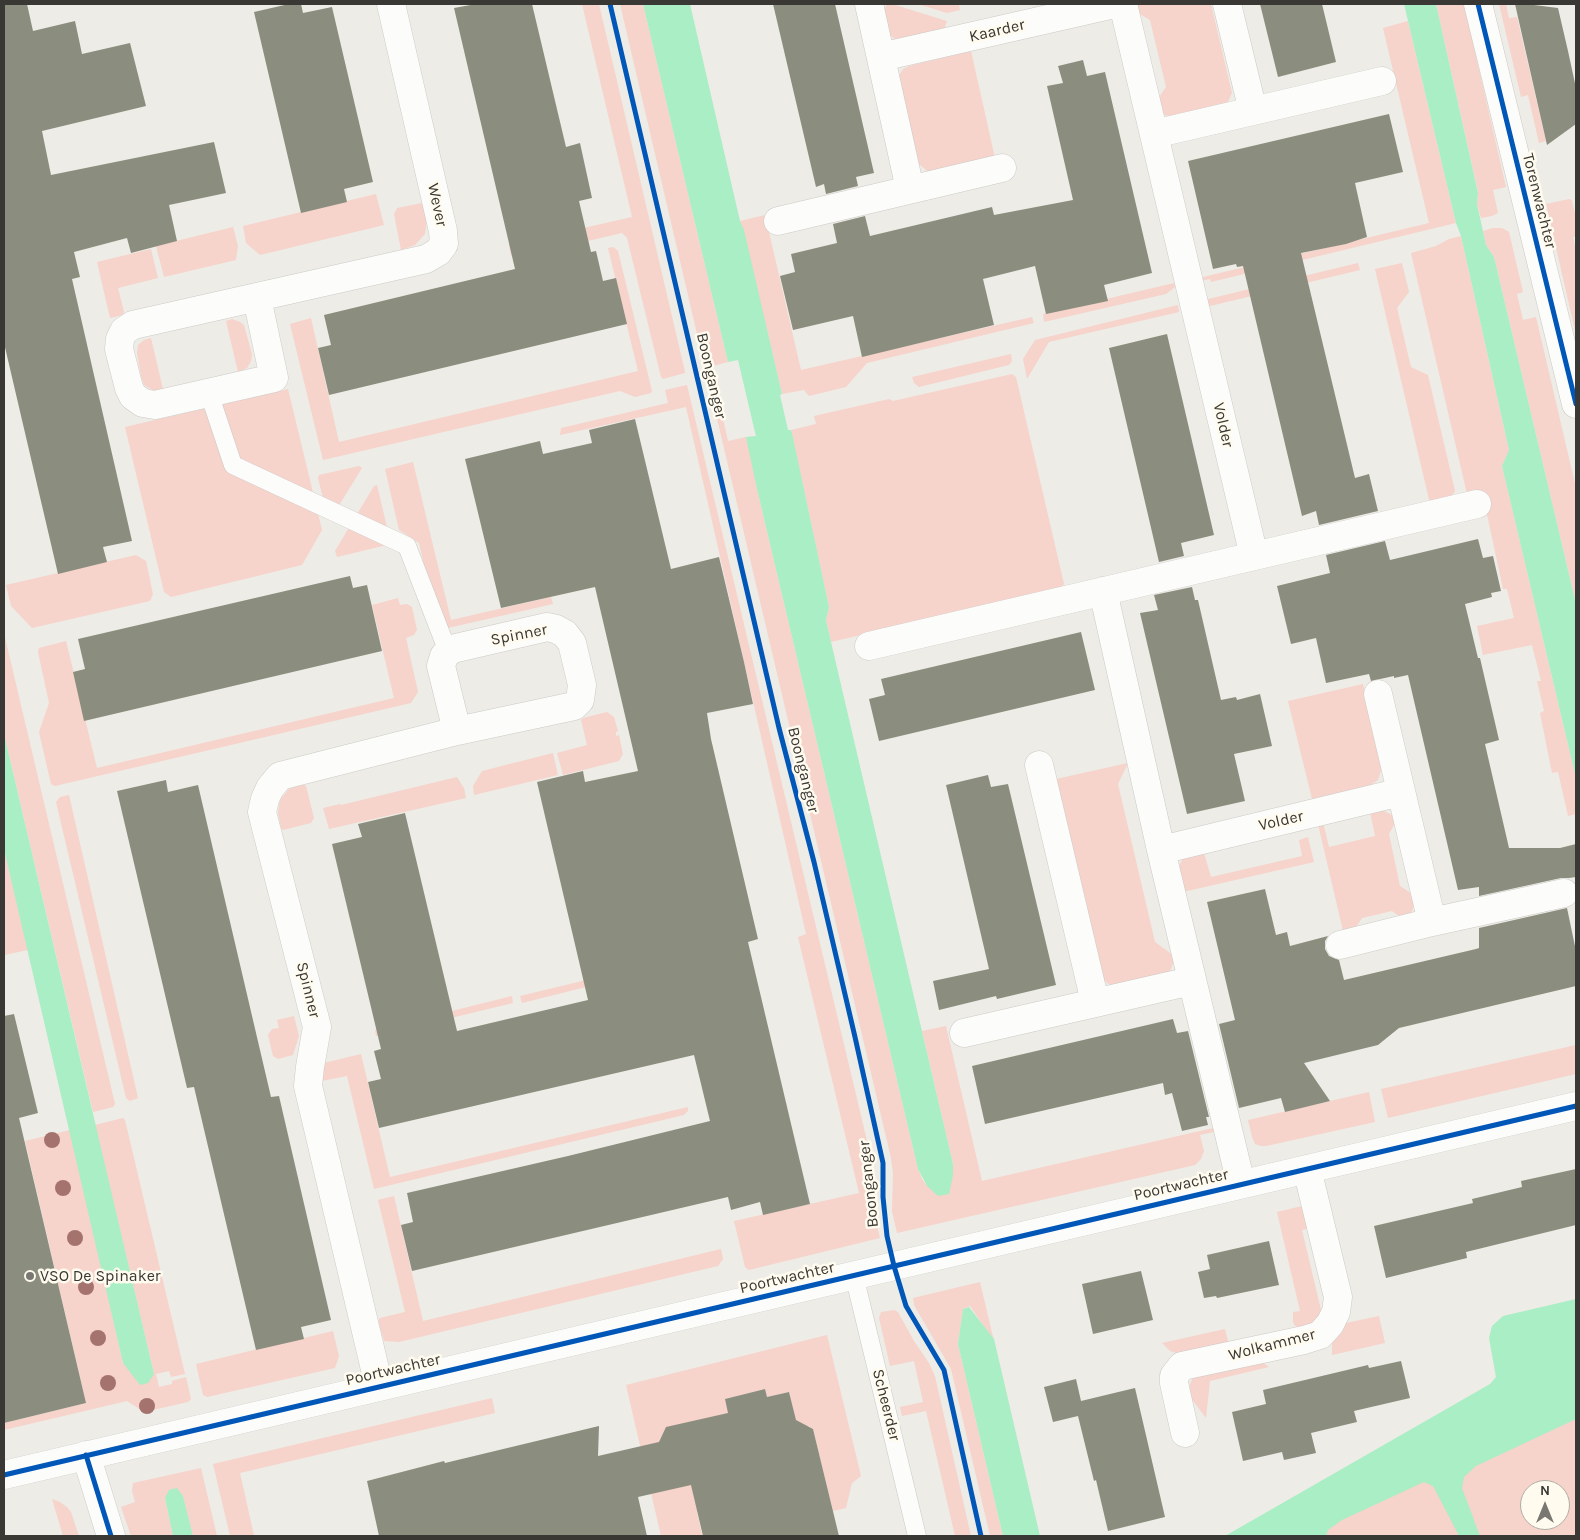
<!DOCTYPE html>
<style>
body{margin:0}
#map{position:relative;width:1580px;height:1540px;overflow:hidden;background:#eeece6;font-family:Karla,sans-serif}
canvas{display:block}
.frame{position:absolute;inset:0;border:5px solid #3a3834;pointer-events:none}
.north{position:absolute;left:1520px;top:1480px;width:50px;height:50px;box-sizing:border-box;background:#fffbef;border:1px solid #b0ada4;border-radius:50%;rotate:0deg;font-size:14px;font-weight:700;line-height:20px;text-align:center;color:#3a3834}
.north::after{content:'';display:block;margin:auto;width:18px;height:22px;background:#797772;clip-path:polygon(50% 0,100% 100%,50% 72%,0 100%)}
</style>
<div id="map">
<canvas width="1580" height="1540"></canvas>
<div class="frame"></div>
<div class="north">N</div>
</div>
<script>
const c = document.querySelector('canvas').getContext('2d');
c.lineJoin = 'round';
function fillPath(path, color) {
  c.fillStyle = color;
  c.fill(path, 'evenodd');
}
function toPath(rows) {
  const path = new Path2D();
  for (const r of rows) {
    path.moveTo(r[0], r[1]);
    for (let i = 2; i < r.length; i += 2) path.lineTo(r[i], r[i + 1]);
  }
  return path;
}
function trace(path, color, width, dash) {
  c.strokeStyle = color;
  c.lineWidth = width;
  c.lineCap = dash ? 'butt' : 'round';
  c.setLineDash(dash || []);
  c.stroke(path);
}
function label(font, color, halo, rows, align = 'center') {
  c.font = font + ' Karla,sans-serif';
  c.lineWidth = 5;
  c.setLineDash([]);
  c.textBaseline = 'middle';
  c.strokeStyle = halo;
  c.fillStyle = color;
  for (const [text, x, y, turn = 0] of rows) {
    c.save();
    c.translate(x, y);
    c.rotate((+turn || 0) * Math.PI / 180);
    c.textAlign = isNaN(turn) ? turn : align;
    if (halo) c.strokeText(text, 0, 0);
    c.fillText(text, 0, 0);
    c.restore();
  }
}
fillPath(toPath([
 [582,4,599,4,685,372,685,373,663,379,661,377,627,238,622,233,515,258,511,255,509,245,632,217],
 [620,4,643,4,728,362,705,368],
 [887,4,892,4,947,21,944,30,896,40,890,35,884,11],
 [918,4,959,4,960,10,947,13],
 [1135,4,1211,4,1232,93,1227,104,1172,117,1165,115,1160,110,1157,100,1166,87,1150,20,1138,13],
 [1436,4,1464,4,1506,187,1493,190,1498,213,1492,216,1481,218,1477,204,1478,192],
 [1499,4,1506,4,1509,18,1517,17,1546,141,1539,143,1528,95,1521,97],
 [1408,21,1456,223,1211,282,1210,279,1200,281,1199,278,1429,223,1383,28],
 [971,51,995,158,933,173,927,171,919,164,898,77,903,69,909,66],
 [376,194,384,225,260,255,246,243,243,226],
 [1569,199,1572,200,1576,218,1576,236,1573,237,1576,251,1576,335,1546,204],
 [422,203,424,204,427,219,425,234,415,245,401,250,394,214,397,208],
 [765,215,801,370,1032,317,1034,323,867,363,846,387,809,396,804,390,782,394,743,230,740,221],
 [233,227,238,246,236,260,164,277,156,246],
 [1493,228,1502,228,1509,232,1523,292,1517,294,1523,320,1536,317,1576,488,1576,604,1494,257,1486,245,1483,231],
 [1461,236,1509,450,1502,466,1576,778,1576,814,1568,816,1558,772,1552,773,1540,713,1544,711,1537,681,1541,681,1532,645,1483,655,1477,626,1514,618,1507,589,1503,589,1482,491,1467,494,1411,253,1436,246,1449,239],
 [613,247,618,251,652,391,651,393,635,397,620,391,323,460,290,324,311,318,339,442,638,371,608,248],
 [151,249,158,278,118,288,124,312,123,315,110,318,97,262],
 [1358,263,1360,270,1206,307,1204,300],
 [1402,263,1409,292,1397,308,1411,367,1428,375,1455,491,1450,498,1430,504,1375,269],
 [1174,283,1175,287,1166,294,1044,322,1043,314],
 [1178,305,1179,312,1049,342,1027,379,1023,359,1035,340],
 [232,319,240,322,244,325,252,354,251,361,247,368,238,372,226,321],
 [151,338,163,389,160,391,154,391,144,385,141,376,137,353,138,345,144,340],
 [1011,354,1012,361,1009,365,919,387,914,383,912,377],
 [1012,374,1016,377,1064,584,1062,588,831,642,826,620,829,607,791,430,816,424,814,416,889,399,893,401],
 [687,385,873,1166,873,1208,880,1238,749,1270,745,1267,734,1221,859,1193,798,937,806,934,686,407,560,435,561,428,668,403,665,390],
 [288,389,322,530,302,565,171,597,164,592,125,427],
 [717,392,728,441,746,437,750,450,757,489,918,1169,922,1179,927,1186,953,1164,922,1031,946,1026,982,1181,1213,1128,1214,1132,1200,1135,1204,1151,1201,1159,1195,1165,897,1233,892,1211,893,1173,891,1158,711,393],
 [413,462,451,620,551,597,553,604,439,630,419,543,399,530,385,469],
 [359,466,362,468,330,520,328,518,318,478,319,475],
 [377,485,391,544,337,557,335,551,374,486],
 [136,555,146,561,153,594,150,601,32,628,11,606,6,585],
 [398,598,400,605,407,604,412,607,417,630,414,635,406,638,418,692,411,703,55,786,51,784,39,732,49,703,38,652,39,648,66,641,97,768,394,698,372,605],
 [4,633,115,1104,113,1107,93,1112,4,734],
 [1363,684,1381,763,1381,771,1378,780,1371,785,1312,799,1288,701],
 [607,712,614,717,618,731,616,732,616,736,619,735,623,754,619,761,563,775,557,753,587,745,581,720,583,718],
 [553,753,558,775,474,795,473,786,482,771],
 [1128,763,1118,784,1155,942,1173,955,1174,961,1170,971,1167,973,1119,985,1111,985,1107,983,1101,978,1056,779],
 [457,777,464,788,466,798,329,829,323,808,340,804,341,805],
 [302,784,306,786,314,818,311,823,283,830,281,828,278,813,280,800,289,789],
 [69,795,138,1098,130,1101,126,1098,56,802,60,797],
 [1382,810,1392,815,1395,823,1389,834,1400,886,1411,893,1414,904,1413,909,1411,913,1402,918,1392,911,1362,918,1355,929,1343,931,1318,824,1323,825,1324,826,1329,847,1375,836,1370,812],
 [1308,837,1314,862,1183,892,1178,868,1183,858,1204,853,1211,877,1302,856,1299,840],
 [4,849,28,950,4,955],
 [657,963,658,969,522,1003,520,996],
 [512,996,513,1003,376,1036,375,1030],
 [294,1016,299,1036,293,1055,278,1059,273,1056,268,1035,272,1029,279,1028,277,1020],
 [1576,1045,1576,1074,1388,1118,1381,1089],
 [361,1054,390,1177,688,1107,688,1111,684,1115,374,1189,347,1076,322,1081,324,1063],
 [1369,1092,1375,1122,1266,1146,1261,1146,1255,1144,1252,1137,1248,1120],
 [123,1118,125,1120,185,1374,171,1377,169,1371,156,1374,159,1387,172,1384,172,1381,186,1377,191,1399,188,1402,144,1412,127,1401,4,1430,4,1423,86,1403,25,1141,70,1130,123,1363,154,1374,95,1125],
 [394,1196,423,1321,721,1249,723,1259,718,1266,399,1342,384,1341,378,1321,380,1318,405,1312,378,1200],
 [1306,1205,1311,1228,1302,1230,1321,1310,1327,1313,1320,1322,1300,1328,1295,1326,1293,1322,1293,1312,1300,1311,1277,1212],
 [980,1282,994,1341,970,1306,963,1309,958,1344,1003,1536,990,1536,951,1369,914,1305,913,1298],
 [894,1310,898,1312,914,1341,929,1363,935,1376,971,1536,955,1536,926,1411,902,1416,900,1407,923,1402,914,1361,890,1366,879,1318,881,1312],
 [1379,1316,1385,1343,1332,1355,1332,1337,1341,1324],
 [1225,1329,1229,1345,1179,1354,1170,1351,1162,1343],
 [333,1331,339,1356,335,1368,207,1397,203,1395,196,1364],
 [827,1335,861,1476,852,1483,846,1508,833,1511,813,1429,809,1426,798,1429,789,1392,767,1397,765,1389,726,1399,729,1413,709,1481,727,1505,697,1512,702,1535,661,1536,626,1385],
 [1259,1360,1269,1367,1210,1381,1206,1418,1191,1398,1189,1387,1193,1377],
 [1576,1386,1576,1536,1284,1536],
 [1530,1490,1560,1490,1560,1520,1530,1520],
 [492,1398,495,1413,240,1473,254,1536,230,1536,213,1464],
 [201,1468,217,1536,193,1536,183,1496,165,1498,173,1536,131,1536,121,1507,135,1502,132,1491,133,1483],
 [52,1499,60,1502,67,1507,71,1512,79,1536,63,1536]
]), '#f6d3cb');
fillPath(toPath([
 [643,4,690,4,740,221,744,230,782,394,780,395,788,430,791,430,792,433,829,607,826,620,831,642,953,1164,953,1175,949,1194,938,1196,927,1186,918,1169,757,489,746,437,756,436,754,428,738,360,728,362],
 [1404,4,1436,4,1478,193,1477,204,1486,245,1494,257,1576,604,1576,778,1502,466,1509,450,1461,236,1456,223],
 [4,734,154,1374,148,1383,140,1385,123,1363,4,849],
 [1576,1299,1576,1419,1476,1466,1464,1477,1462,1488,1480,1536,1459,1536,1433,1486,1424,1482,1342,1520,1328,1530,1326,1536,1225,1536,1490,1384,1496,1377,1489,1338,1492,1326,1503,1316],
 [969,1307,994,1339,1040,1536,1003,1536,958,1344,963,1309],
 [177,1488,183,1496,193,1536,173,1536,165,1498,169,1490]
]), '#a9eec5');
fillPath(toPath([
 [4,4,27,4,33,31,75,21,82,54,130,43,146,106,42,131,51,175,214,142,226,193,169,205,177,241,131,253,127,238,74,252,80,277,72,279,132,541,103,547,107,562,58,574,4,343],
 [289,4,301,4,303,13,332,7,373,182,344,189,347,202,301,213,254,12],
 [476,4,532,4,566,147,580,143,592,198,579,201,591,252,596,251,603,281,616,278,627,324,329,395,318,348,331,345,324,315,515,269,454,8],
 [773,4,835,4,874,173,856,177,858,186,826,194,824,184,816,187],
 [1260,4,1322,4,1336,62,1278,77],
 [1515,4,1526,4,1558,8,1568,51,1576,88,1576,124,1547,145],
 [1083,60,1087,76,1105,72,1152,273,1104,285,1108,301,1046,314,1035,266,983,279,994,325,862,357,853,316,793,330,780,276,795,272,791,254,837,243,833,224,865,216,870,236,992,207,994,215,1073,200,1047,86,1063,83,1058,66],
 [1389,114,1403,172,1355,183,1367,237,1346,244,1301,253,1355,478,1369,474,1378,511,1319,525,1316,511,1302,516,1243,266,1237,267,1236,264,1213,269,1188,161],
 [1167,334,1214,535,1181,543,1184,556,1159,562,1109,348],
 [635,419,671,569,719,557,744,662,753,704,707,713,711,739,758,939,748,942,810,1204,763,1215,760,1202,731,1210,728,1197,412,1271,401,1225,413,1222,407,1193,568,1156,710,1121,694,1055,379,1128,368,1082,381,1079,374,1051,381,1049,332,844,362,837,358,824,405,813,457,1031,588,1000,537,782,583,771,585,782,638,771,595,587,501,608,465,459,540,441,543,454,592,443,589,430],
 [1478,539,1483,558,1493,556,1501,591,1491,593,1492,597,1465,604,1478,658,1480,658,1499,740,1485,744,1509,848,1560,848,1576,844,1576,877,1569,878,1561,878,1479,896,1479,887,1458,890,1408,675,1394,678,1394,676,1371,681,1369,674,1326,683,1316,638,1291,644,1277,586,1330,573,1326,555,1385,541,1390,560],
 [350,576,353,588,367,585,382,651,84,721,73,672,85,669,78,639],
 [1192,587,1195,600,1198,600,1221,700,1236,697,1237,700,1260,694,1272,746,1234,754,1245,801,1187,814,1140,613,1158,610,1154,595],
 [1081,632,1095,690,879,741,869,699,885,695,881,679],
 [988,775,991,787,1008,784,1056,985,997,999,996,996,939,1010,933,981,989,969,946,785],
 [166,780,168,792,198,785,271,1097,279,1096,331,1320,301,1327,304,1339,256,1350,194,1087,187,1088,117,791],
 [1265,889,1276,935,1287,932,1290,946,1328,936,1325,941,1325,949,1329,956,1339,960,1344,980,1476,949,1479,948,1479,928,1567,908,1576,951,1576,986,1399,1028,1378,1045,1304,1063,1330,1101,1285,1112,1281,1098,1239,1108,1219,1024,1235,1020,1207,902],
 [14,1014,38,1113,19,1118,86,1403,4,1423,4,1016],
 [1173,1019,1177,1033,1188,1031,1209,1117,1206,1117,1208,1125,1182,1131,1172,1093,1165,1095,1163,1083,985,1124,972,1066],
 [1576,1169,1576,1225,1466,1252,1467,1258,1386,1278,1374,1226,1473,1203,1472,1199,1522,1187,1521,1181],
 [1269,1241,1279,1285,1217,1298,1216,1296,1204,1298,1198,1272,1210,1269,1207,1255],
 [1141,1271,1153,1320,1093,1334,1082,1284],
 [1401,1361,1410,1398,1354,1411,1357,1422,1311,1433,1316,1453,1284,1460,1282,1452,1243,1461,1232,1412,1266,1404,1263,1390,1368,1365,1369,1368],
 [1076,1379,1081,1401,1135,1388,1165,1517,1108,1531,1096,1480,1094,1481,1078,1416,1053,1422,1044,1387],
 [765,1389,767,1397,789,1392,796,1420,813,1429,839,1536,703,1536,691,1485,638,1497,647,1536,379,1536,367,1481,444,1461,445,1463,599,1426,598,1456,659,1442,666,1427,728,1413,725,1399]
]), '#8b8e7e');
const service = toPath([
 [209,393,233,465,407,546,448,652],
 [854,1275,917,1536]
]);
const minor = toPath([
 [869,4,910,189],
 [1123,4,1254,556],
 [1227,4,1253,111],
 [881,57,1114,4],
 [1154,134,1382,81],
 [778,221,1002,168],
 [257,298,274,378,155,405,143,403,133,396,129,388,119,349,120,339,124,331,133,325,426,259,438,252,444,244,443,231,391,4],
 [1103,591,1161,850,1241,1184],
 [869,646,1477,504],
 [1378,694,1432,922,1564,893],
 [1039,765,1095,1002],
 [1161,850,1401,792],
 [1340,945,1432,922],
 [964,1033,1191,981],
 [379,1386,308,1086,310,1067,317,1027,262,812,265,799,270,788,280,776,457,731,574,706,580,700,582,685,572,643,565,634,556,629,547,627,452,649,444,656,441,666,457,731],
 [1185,1433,1174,1383,1174,1376,1182,1366,1304,1340,1320,1335,1330,1324,1336,1312,1338,1297,1307,1169]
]);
const tertiary = toPath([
 [1478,4,1576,404],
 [86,1455,111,1536],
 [4,1475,1576,1106]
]);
trace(service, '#cccac6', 19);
trace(minor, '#cccac6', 29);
trace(tertiary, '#cccac6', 29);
trace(service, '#fcfcfb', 18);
trace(minor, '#fcfcfb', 28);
trace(tertiary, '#fcfcfb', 28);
trace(toPath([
 [610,4,779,728,814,862,855,1037,883,1163,883,1197,887,1236,894,1266,906,1306,944,1370,981,1536],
 [1478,4,1576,404],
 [86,1455,111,1536],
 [4,1475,1576,1106]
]), '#0057b8', 5);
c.fillStyle = '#a5736e';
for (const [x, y] of [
 [52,1140],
 [63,1188],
 [75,1238],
 [86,1287],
 [98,1338],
 [108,1383],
 [147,1406]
]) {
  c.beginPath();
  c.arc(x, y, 8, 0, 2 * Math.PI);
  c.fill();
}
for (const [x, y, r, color] of [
 [30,1276,5,"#797772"]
]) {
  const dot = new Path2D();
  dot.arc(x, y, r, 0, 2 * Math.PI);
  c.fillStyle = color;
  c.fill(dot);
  trace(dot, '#fffbef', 2);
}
label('16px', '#3a3834', '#fffbef', [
 ["Kaarder",997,31,-13],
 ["Torenwachter",1539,201,76],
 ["Wever",437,205,78],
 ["Boonganger",711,376,77],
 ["Volder",1223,425,77],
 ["Spinner",519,635,-11],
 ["Boonganger",803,770,76],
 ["Volder",1281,821,-13],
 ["Spinner",308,990,76],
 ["Boonganger",869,1184,-96],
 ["Poortwachter",1181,1185,-13],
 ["Poortwachter",787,1278,-13],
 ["Wolkammer",1272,1345,-14],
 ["Poortwachter",393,1370,-13],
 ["Scheerder",886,1405,76]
]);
label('16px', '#3a3834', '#fffbef', [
 ["VSO De Spinaker",40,1276]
], 'left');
</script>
